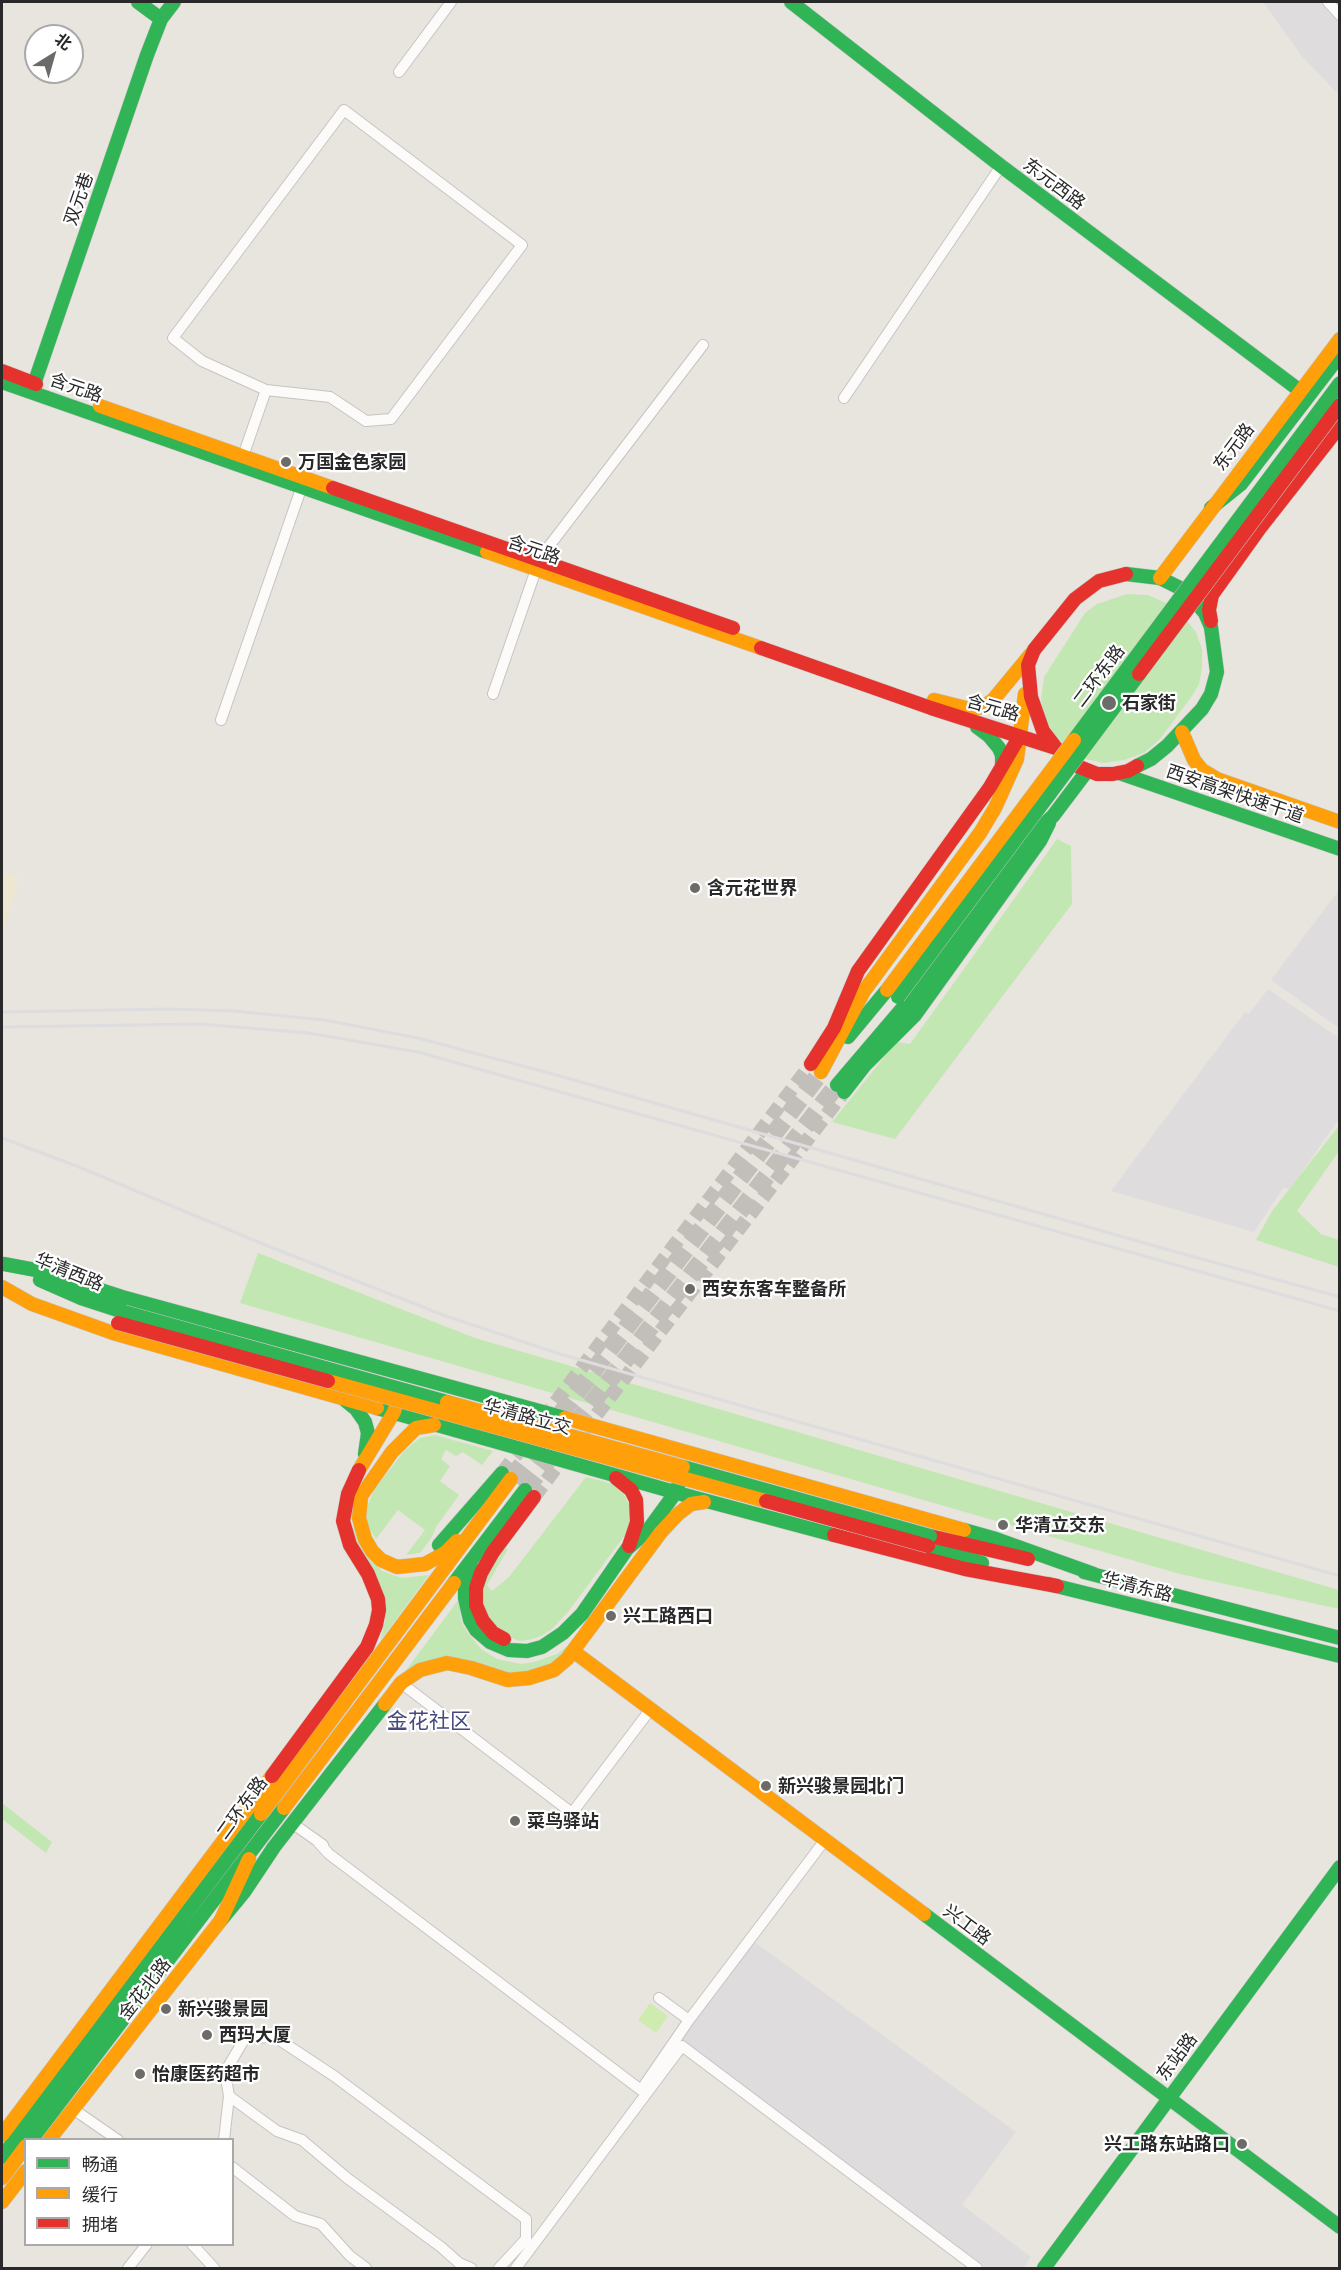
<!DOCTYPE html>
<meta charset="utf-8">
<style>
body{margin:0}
#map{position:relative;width:1341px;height:2270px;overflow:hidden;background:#e8e5de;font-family:"Golos Text","Noto Sans SC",sans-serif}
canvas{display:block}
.frame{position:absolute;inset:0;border:3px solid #292929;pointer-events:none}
.legend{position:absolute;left:24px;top:2138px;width:210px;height:108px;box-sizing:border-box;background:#fff;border:2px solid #a9a9a9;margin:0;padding:8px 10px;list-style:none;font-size:18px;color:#292929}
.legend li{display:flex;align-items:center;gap:12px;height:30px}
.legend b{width:30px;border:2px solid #a9a9a9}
.north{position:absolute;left:24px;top:24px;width:60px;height:60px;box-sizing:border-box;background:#fff;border:2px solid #a9a9a9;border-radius:50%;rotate:37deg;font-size:16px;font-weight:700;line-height:24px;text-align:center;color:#292929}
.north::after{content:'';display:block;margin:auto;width:21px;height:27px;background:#6c6b68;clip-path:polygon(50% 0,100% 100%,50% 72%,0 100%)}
</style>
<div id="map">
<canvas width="1341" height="2270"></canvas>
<div class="frame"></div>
<ul class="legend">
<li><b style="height:8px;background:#30b455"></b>畅通</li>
<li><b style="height:8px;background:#ff9f0a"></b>缓行</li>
<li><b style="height:8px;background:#e5322d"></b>拥堵</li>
</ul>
<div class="north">北</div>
</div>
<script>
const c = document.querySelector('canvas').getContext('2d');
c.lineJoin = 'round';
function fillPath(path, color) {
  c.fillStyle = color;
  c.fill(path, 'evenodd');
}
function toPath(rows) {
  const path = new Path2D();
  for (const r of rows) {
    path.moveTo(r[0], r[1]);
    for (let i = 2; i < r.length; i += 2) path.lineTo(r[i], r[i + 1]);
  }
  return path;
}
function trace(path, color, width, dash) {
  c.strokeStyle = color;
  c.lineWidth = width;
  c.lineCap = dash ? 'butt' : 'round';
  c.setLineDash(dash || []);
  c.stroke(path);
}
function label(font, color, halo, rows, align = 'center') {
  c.font = font + ' "Golos Text","Noto Sans SC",sans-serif';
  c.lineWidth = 4.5;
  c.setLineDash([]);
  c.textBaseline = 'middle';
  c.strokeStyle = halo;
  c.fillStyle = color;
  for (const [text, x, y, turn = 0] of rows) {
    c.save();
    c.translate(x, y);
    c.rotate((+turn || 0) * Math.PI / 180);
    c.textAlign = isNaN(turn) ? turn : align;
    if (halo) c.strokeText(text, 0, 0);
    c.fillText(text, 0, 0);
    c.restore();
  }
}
fillPath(toPath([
 [1263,2,1339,2,1339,95,1301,55],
 [1339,890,1339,1028,1271,980],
 [1268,989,1339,1038,1339,1119,1290,1189,1283,1188,1254,1232,1111,1191,1245,1012,1249,1014],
 [753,1941,1016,2132,962,2205,1031,2257,1023,2268,987,2268,679,2039]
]), '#dedcdd');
fillPath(toPath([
 [2,872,19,877,2,935]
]), '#ede6d1');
fillPath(toPath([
 [1127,594,1148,595,1177,608,1196,632,1202,649,1202,668,1199,684,1192,696,1160,739,1144,753,1124,760,1104,763,1085,759,1065,746,1054,735,1045,718,1041,700,1044,677,1085,613,1097,604],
 [1057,839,1071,846,1072,904,895,1139,832,1122,896,1042,910,1044],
 [1338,1127,1339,1151,1297,1211,1321,1234,1339,1240,1339,1267,1256,1240,1272,1211],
 [258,1253,475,1338,1339,1590,1339,1609,1180,1574,240,1303],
 [435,1435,493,1451,482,1465,463,1452,456,1456,446,1450,441,1459,450,1466,440,1481,459,1495,436,1527,432,1537,420,1553,406,1555,425,1530,398,1510,376,1539,368,1526,366,1509,374,1490,405,1450,420,1438],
 [586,1477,613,1484,622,1490,629,1505,631,1516,628,1531,568,1612,552,1629,541,1636,529,1640,519,1641,497,1632,481,1605,484,1582,504,1547,508,1549,487,1585,492,1591,509,1577],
 [352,1524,365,1552,382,1571,402,1578,429,1575,380,1641,385,1621,384,1601,353,1537],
 [459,1599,461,1621,468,1633,481,1649,497,1659,521,1664,534,1662,557,1654,576,1639,555,1663,537,1671,501,1674,466,1663,395,1685],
 [2,1803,52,1842,46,1853,2,1819]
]), '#c3e7b3');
fillPath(toPath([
 [650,2003,668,2016,656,2033,638,2020]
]), '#cfecb0');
trace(toPath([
 [543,1419,811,1064],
 [584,1431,844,1092],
 [502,1473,526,1442],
 [534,1497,567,1453]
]), '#c2bfba', 14, [14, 7]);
trace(toPath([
 [511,1479,821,1072],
 [525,1490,837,1085]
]), '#c2bfba', 18, [18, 9]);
const street = toPath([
 [1328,2,1340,15],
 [399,72,451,2],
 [844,398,1001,166],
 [241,462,266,390,330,397,366,421,391,419,522,245,344,110,173,338,202,361,266,390],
 [493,694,540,558,703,345],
 [221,720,302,486],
 [401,1683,572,1813,650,1710],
 [292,1823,323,1845],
 [318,1842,329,1854,641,2090,689,2020,825,1840],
 [659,1998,689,2020],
 [73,2109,118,2140],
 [224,2140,229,2096],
 [232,2167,295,2216,321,2224,350,2256,366,2268],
 [192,2244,214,2268],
 [128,2268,147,2244],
 [471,2268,459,2263,441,2247,347,2178,302,2140,277,2131,229,2096,225,2072,245,2038,275,2037,334,2076,526,2219,526,2239,499,2268],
 [516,2268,682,2046,977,2268]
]);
const fast = toPath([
 [138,2,161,19],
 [791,2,1001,166,1299,390],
 [2,382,487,552],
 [32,390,147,55,161,19,174,2],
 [1211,508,1241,484,1340,355],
 [1126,574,1160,578,1182,589,1193,599,1205,613,1211,627,1217,672,1211,694,1202,709,1167,746,1151,759,1137,766],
 [977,727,989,736,999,748,1002,755,1002,769],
 [1119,773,1340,849],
 [848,1037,887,990],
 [837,1085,906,1004,1032,835,1053,816,1087,771],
 [844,1092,865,1065,915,1015,1040,841,1049,823],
 [4,1264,41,1271,122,1297,565,1418],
 [40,1280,81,1298,124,1312],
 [345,1400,356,1409,365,1422,368,1433,365,1454],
 [377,1408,692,1497,834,1535],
 [964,1530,996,1539,1094,1574],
 [439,1545,502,1473],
 [928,1546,982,1563],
 [471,1566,465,1582,465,1598,470,1620,476,1630,490,1642,509,1650,527,1651,542,1647,563,1633,582,1614,627,1549,649,1529,676,1492,679,1483],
 [1084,1572,1340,1638],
 [454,1583,525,1490],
 [1048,1584,1340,1656],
 [924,1914,1340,2227],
 [221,1920,244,1892,274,1847,385,1704],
 [31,2140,284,1808],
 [2,2157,261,1814],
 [1044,2268,1340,1867]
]);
const slow = toPath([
 [100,406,333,488],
 [487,552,761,648],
 [1160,578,1340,339],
 [934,700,970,709,983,707,993,700,1031,654],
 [1182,732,1194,760,1202,770,1217,779,1340,822],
 [821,1072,864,991,980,833,995,808,1017,759,1025,694],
 [2,1287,32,1304,113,1333,377,1408],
 [565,1418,964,1530],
 [434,1425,416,1428,392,1452,361,1496,359,1518,365,1539,372,1551,381,1560,397,1567,425,1564,445,1553,457,1541],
 [359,1470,394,1412,397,1402],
 [678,1514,691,1504,704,1502],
 [573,1651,924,1914],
 [385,1704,401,1683,420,1670,447,1663,471,1668,508,1680,529,1678,554,1670,567,1659,661,1532,678,1514],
 [284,1808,454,1583],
 [261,1814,511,1479],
 [2,2135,272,1776],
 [49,2140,221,1920,249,1859],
 [2,2178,26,2146],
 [2,2202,26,2171]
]);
const jam = toPath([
 [2,371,36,384],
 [333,488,733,628],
 [1126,574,1099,581,1075,599,1034,650,1028,665,1031,697,1043,731,1056,748,1077,766,1097,774,1113,774,1128,771,1137,766],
 [1211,621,1209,610,1212,595,1260,528,1340,426],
 [761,648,931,708,1056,748],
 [811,1064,834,1028,858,971,990,787,1018,739],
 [616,1478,631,1490,636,1500,637,1522,629,1546],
 [834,1535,965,1569,1057,1586],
 [930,1536,1028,1559],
 [504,1639,493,1633,483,1621,476,1605,476,1588,481,1573,493,1552,534,1497],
 [272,1776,367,1647,376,1625,379,1610,378,1599,368,1574,350,1545,343,1521,348,1494,359,1470]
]);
trace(street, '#c5c4c4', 12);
trace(fast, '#c5c4c4', 15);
trace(slow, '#c5c4c4', 15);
trace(jam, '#c5c4c4', 15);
trace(street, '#fcfbfa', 10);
trace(fast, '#30b455', 14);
trace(slow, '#ff9f0a', 14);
trace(jam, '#e5322d', 14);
trace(toPath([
 [2,1012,169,1009,234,1011,324,1020,418,1038,560,1076,1169,1250,1340,1297],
 [2,1027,201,1024,308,1033,418,1052,1340,1311],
 [2,1138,79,1167,258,1242,443,1315,560,1354,1340,1576]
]), '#dddcde', 3);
const fastBridge = toPath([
 [1074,740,1340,383],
 [898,997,1139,674],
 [124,1312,447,1402],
 [683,1467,930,1536]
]);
const slowBridge = toPath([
 [887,990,1074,740],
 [328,1381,766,1501],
 [447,1402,683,1467]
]);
const jamBridge = toPath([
 [1139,674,1340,405],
 [118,1323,328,1381],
 [766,1501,928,1546]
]);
trace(fastBridge, '#c4c3c0', 15, []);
trace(slowBridge, '#c4c3c0', 15, []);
trace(jamBridge, '#c4c3c0', 15, []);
trace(fastBridge, '#30b455', 14);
trace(slowBridge, '#ff9f0a', 14);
trace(jamBridge, '#e5322d', 14);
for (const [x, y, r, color] of [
 [286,462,6,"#6c6b68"],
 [1109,703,8,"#6c6b68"],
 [695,888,6,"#6c6b68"],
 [690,1289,6,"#6c6b68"],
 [1003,1525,6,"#6c6b68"],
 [611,1616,6,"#6c6b68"],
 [766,1786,6,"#6c6b68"],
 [515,1821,6,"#6c6b68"],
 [166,2009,6,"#6c6b68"],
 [207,2035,6,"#6c6b68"],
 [140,2074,6,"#6c6b68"],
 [1242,2144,6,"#6c6b68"]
]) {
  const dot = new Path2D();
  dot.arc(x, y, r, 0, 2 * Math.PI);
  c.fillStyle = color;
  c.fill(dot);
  trace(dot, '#fff', 2);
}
label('18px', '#292929', '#fff', [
 ["东元西路",1054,184,37],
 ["双元巷",79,199,-71],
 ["含元路",76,388,19],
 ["东元路",1234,447,-53],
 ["含元路",534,550,19],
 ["二环东路",1099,676,-53],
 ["含元路",993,708,16],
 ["西安高架快速干道",1235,794,19],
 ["华清西路",69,1272,22],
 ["华清路立交",527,1417,15],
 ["华清东路",1137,1587,14],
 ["二环东路",242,1808,-54],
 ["兴工路",967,1925,37],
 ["金花北路",145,1989,-52],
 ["东站路",1177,2057,-53]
]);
label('bold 18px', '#292929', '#fff', [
 ["万国金色家园",298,462],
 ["石家街",1122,703],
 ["含元花世界",707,888],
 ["西安东客车整备所",702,1289],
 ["华清立交东",1015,1525],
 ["兴工路西口",623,1616],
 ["新兴骏景园北门",778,1786],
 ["菜鸟驿站",527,1821],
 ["新兴骏景园",178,2009],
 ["西玛大厦",219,2035],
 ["怡康医药超市",152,2074],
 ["兴工路东站路口",1230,2144,"right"]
], 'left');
label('21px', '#45497e', '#fff', [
 ["金花社区",429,1721]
]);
</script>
